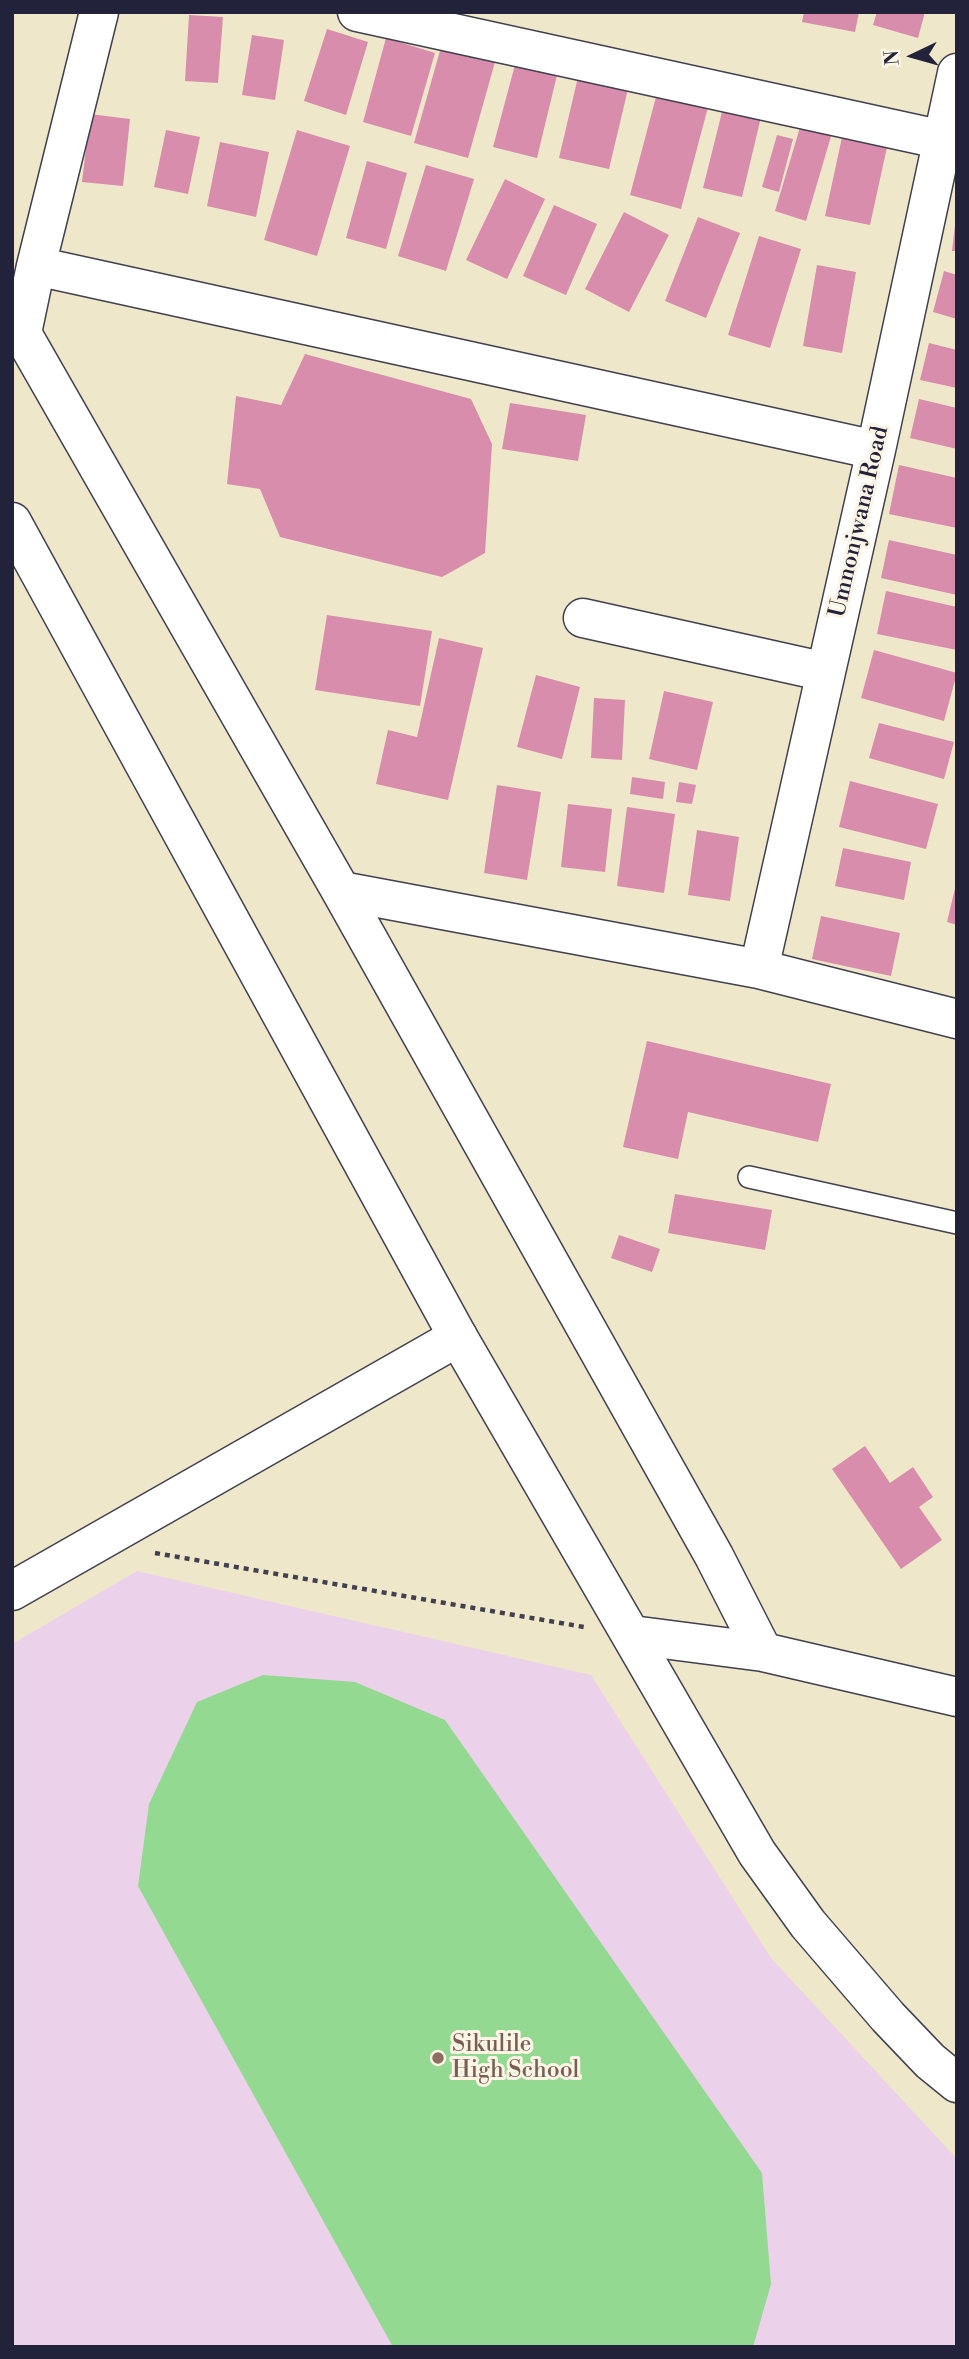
<!DOCTYPE html>
<style>
body{margin:0}
#map{position:relative;width:969px;height:2359px;overflow:hidden;background:#efe7c9;font-family:"Libre Bodoni",serif}
canvas{display:block}
.frame{position:absolute;inset:0;border:14px solid #22223b;pointer-events:none}
.north{position:absolute;left:878px;top:21px;width:70px;height:70px;-webkit-text-stroke:5px #fcf5e5;paint-order:stroke;rotate:265deg;font-size:19px;font-weight:700;line-height:28px;text-align:center;color:#22223b}
.north::after{content:'';display:block;margin:auto;width:24px;height:32px;background:#22223b;clip-path:polygon(50% 0,100% 100%,50% 72%,0 100%)}
</style>
<div id="map">
<canvas width="969" height="2359"></canvas>
<div class="frame"></div>
<div class="north">N</div>
</div>
<script>
const c = document.querySelector('canvas').getContext('2d');
c.lineJoin = 'round';
function fillPath(path, color) {
  c.fillStyle = color;
  c.fill(path, 'evenodd');
}
function toPath(rows) {
  const path = new Path2D();
  for (const r of rows) {
    path.moveTo(r[0], r[1]);
    for (let i = 2; i < r.length; i += 2) path.lineTo(r[i], r[i + 1]);
  }
  return path;
}
function trace(path, color, width, dash) {
  c.strokeStyle = color;
  c.lineWidth = width;
  c.lineCap = dash ? 'butt' : 'round';
  c.setLineDash(dash || []);
  c.stroke(path);
}
function label(font, color, halo, rows, align = 'center') {
  c.font = font + ' "Libre Bodoni",serif';
  c.lineWidth = 6;
  c.setLineDash([]);
  c.textBaseline = 'middle';
  c.strokeStyle = halo;
  c.fillStyle = color;
  for (const [text, x, y, turn = 0] of rows) {
    c.save();
    c.translate(x, y);
    c.rotate((+turn || 0) * Math.PI / 180);
    c.textAlign = isNaN(turn) ? turn : align;
    if (halo) c.strokeText(text, 0, 0);
    c.fillText(text, 0, 0);
    c.restore();
  }
}
fillPath(toPath([
 [137,1571,591,1675,771,1958,957,2159,957,2347,12,2347,12,1644]
]), '#ecd1ea');
fillPath(toPath([
 [263,1675,355,1682,445,1720,762,2173,771,2284,753,2347,393,2347,138,1886,149,1804,197,1702]
]), '#93d992');
fillPath(toPath([
 [804,12,859,12,855,32,802,22],
 [877,12,925,12,918,38,873,25],
 [189,15,223,17,218,83,185,81],
 [327,29,368,42,346,115,304,101],
 [252,35,284,40,275,100,242,95],
 [386,38,435,53,411,136,363,122],
 [441,47,495,62,468,158,414,143],
 [516,61,558,71,537,158,493,147],
 [578,77,628,89,609,169,559,158],
 [657,93,708,107,681,209,630,195],
 [723,108,761,117,742,197,703,188],
 [90,114,130,119,123,186,82,182],
 [801,124,832,133,806,221,775,211],
 [844,128,889,138,870,225,825,216],
 [166,130,200,137,188,194,154,187],
 [297,130,350,146,317,256,264,240],
 [777,135,793,139,779,192,762,187],
 [220,142,269,152,256,217,207,206],
 [367,161,407,173,386,249,346,238],
 [426,165,474,179,446,271,398,256],
 [505,179,545,199,507,279,466,260],
 [554,205,597,224,566,295,523,276],
 [624,212,669,235,629,312,585,289],
 [698,217,740,233,706,318,665,301],
 [955,225,957,225,957,251,952,251],
 [759,236,801,249,770,348,728,335],
 [817,265,856,272,842,353,803,346],
 [944,271,957,275,957,319,933,312],
 [929,343,957,350,957,388,920,380],
 [305,354,471,399,492,444,485,553,442,577,280,537,260,489,227,484,236,396,281,405],
 [919,399,957,408,957,449,910,438],
 [510,403,586,415,578,461,502,449],
 [899,465,957,478,957,528,889,514],
 [889,540,957,555,957,595,881,578],
 [886,591,957,607,957,650,877,634],
 [327,615,432,631,420,706,315,690],
 [439,638,483,648,448,800,376,784,388,730,417,737],
 [874,650,957,673,944,721,861,698],
 [536,675,580,687,562,759,517,747],
 [664,691,713,702,697,770,649,759],
 [594,698,625,700,622,760,591,758],
 [879,723,954,742,944,779,869,758],
 [632,777,665,782,663,799,630,794],
 [850,781,938,804,926,849,839,827],
 [679,782,696,785,692,804,676,802],
 [497,785,541,792,527,880,484,873],
 [568,804,612,809,605,872,561,867],
 [627,807,675,814,664,893,617,886],
 [697,830,739,837,730,901,688,895],
 [843,848,911,862,904,900,835,886],
 [956,884,957,885,957,925,947,922],
 [821,916,900,933,891,976,812,959],
 [647,1041,831,1084,818,1142,688,1112,678,1159,623,1147],
 [675,1194,772,1210,765,1250,668,1233],
 [619,1235,660,1249,652,1272,611,1258],
 [865,1446,890,1483,913,1467,933,1497,919,1507,942,1540,901,1569,832,1469]
]), '#d88dac');
const service = toPath([
 [749,1177,957,1223]
]);
const minor = toPath([
 [357,12,957,143],
 [36,266,876,450],
 [12,316,341,891,714,1556,763,1652],
 [22,333,36,266,99,12],
 [583,618,826,672],
 [341,891,759,969,957,1019],
 [759,969,876,450,957,73],
 [12,1591,458,1337],
 [632,1635,763,1652,957,1697]
]);
const tertiary = toPath([
 [12,522,458,1337,757,1853,808,1924,888,2017,930,2061,957,2083]
]);
trace(service, '#414050', 24);
trace(minor, '#414050', 41);
trace(tertiary, '#414050', 41);
trace(toPath([
 [155,1553,584,1627]
]), '#414050', 4.5, [5, 5]);
trace(service, '#fff', 21);
trace(minor, '#fff', 38);
trace(tertiary, '#fff', 38);
for (const [x, y, r, color] of [
 [438,2058,7,"#8d6e63"]
]) {
  const dot = new Path2D();
  dot.arc(x, y, r, 0, 2 * Math.PI);
  c.fillStyle = color;
  c.fill(dot);
  trace(dot, '#fcf5e5', 2.5);
}
label('23px', '#22223b', '#fcf5e5', [
 ["Umnonjwana Road",860,522,-77]
]);
label('23px', '#785e54', '#fcf5e5', [
 ["Sikulile",452,2045],
 ["High School",452,2071]
], 'left');
</script>
